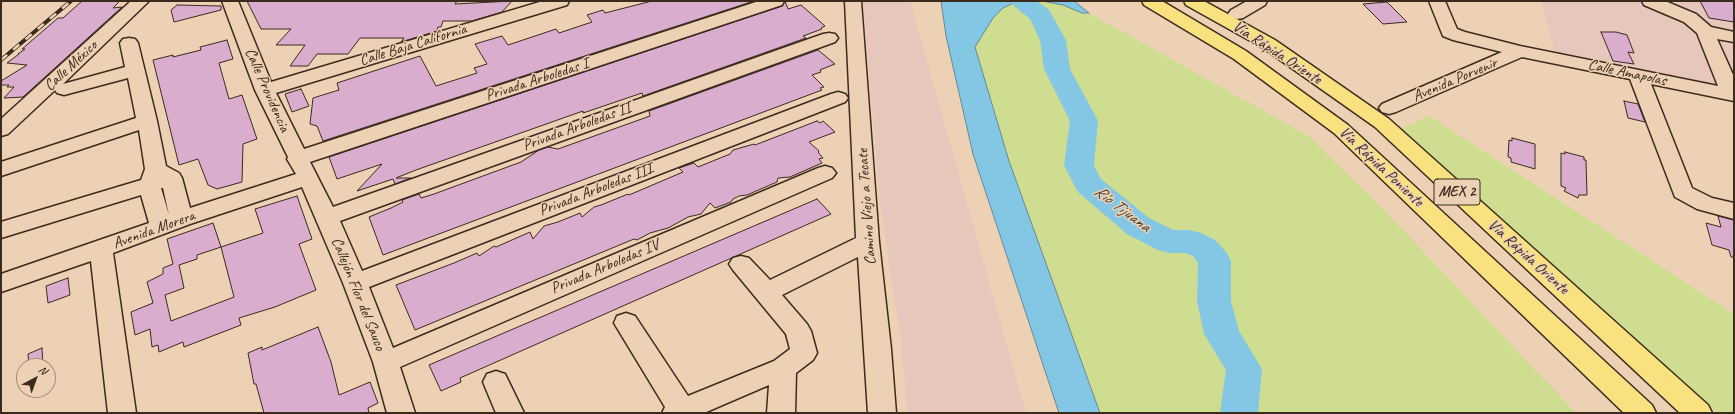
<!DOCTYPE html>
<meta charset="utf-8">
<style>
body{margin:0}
#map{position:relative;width:1735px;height:414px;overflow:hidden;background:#edd1b4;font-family:Caveat,sans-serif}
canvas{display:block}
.frame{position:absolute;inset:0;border:2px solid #3b2a1e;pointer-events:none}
.north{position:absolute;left:16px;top:358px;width:40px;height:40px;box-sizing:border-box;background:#edd1b4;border:1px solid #a68e78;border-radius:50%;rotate:41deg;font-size:11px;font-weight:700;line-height:16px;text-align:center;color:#3b2a1e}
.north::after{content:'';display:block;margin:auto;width:14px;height:18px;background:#3b2a1e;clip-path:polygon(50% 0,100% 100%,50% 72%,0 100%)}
</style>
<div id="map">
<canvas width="1735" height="414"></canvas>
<div class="frame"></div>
<div class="north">N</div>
</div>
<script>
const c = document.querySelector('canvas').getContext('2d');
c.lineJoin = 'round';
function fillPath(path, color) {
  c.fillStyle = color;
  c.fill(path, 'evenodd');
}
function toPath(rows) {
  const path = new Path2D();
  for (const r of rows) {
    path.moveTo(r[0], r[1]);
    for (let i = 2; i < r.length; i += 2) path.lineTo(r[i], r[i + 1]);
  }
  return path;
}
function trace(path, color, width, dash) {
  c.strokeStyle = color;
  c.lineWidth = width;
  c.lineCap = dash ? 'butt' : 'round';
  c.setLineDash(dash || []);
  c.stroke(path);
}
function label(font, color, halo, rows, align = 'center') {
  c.font = font + ' Caveat,sans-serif';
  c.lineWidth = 3;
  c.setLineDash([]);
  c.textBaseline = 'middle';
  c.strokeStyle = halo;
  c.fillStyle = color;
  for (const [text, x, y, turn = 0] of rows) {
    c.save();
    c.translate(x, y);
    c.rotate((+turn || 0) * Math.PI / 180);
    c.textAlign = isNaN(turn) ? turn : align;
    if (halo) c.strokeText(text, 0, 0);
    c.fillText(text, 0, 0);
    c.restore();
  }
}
fillPath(toPath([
 [863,1,910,1,1026,413,907,413,902,348,880,204],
 [1541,1,1734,1,1734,88,1555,52]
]), '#e7c6bc');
fillPath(toPath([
 [1018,1,1042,1,1063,5,1082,13,1089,13,1310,137,1382,208,1576,413,1100,413,1009,161,975,46,993,18,1003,8],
 [1429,116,1734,314,1734,413,1717,413,1397,131]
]), '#cfdd90');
const water = toPath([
 [941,1,1018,1,1003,8,993,18,975,47,1009,161,1100,413,1059,413,973,154,946,36,941,1],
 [1042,1,1074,1,1089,13,1082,13,1063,5,1042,1]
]);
fillPath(water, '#84c7e5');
trace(water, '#678895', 1);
fillPath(toPath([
 [1010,1,1037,1,1049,10,1066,40,1070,69,1098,121,1094,165,1101,179,1149,218,1173,230,1190,230,1201,233,1215,240,1227,253,1231,261,1231,301,1239,331,1262,369,1258,413,1220,413,1226,370,1204,334,1197,301,1198,263,1193,256,1186,253,1169,253,1158,250,1127,234,1078,192,1074,185,1064,165,1070,121,1044,69,1040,40,1030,19,1014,6,1010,1]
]), '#84c7e5');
const building = toPath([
 [82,1,120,1,113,8,122,7,23,97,4,98,14,87,7,87,9,85,1,85,1,81,27,65,7,63,19,54,18,54,25,49,22,49,58,18,63,18,82,1],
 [247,1,457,1,455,4,512,1,502,12,472,21,443,21,441,27,438,27,437,31,401,42,404,38,360,38,348,54,317,54,308,66,290,66,305,45,276,45,291,29,261,29,247,1],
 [652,1,754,1,323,141,317,126,310,124,313,98,339,90,337,83,420,56,436,86,477,73,474,68,487,64,475,44,502,36,508,45,556,29,559,33,592,22,587,15,603,10,605,13,652,1],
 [785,1,788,9,801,5,825,26,821,28,822,29,803,36,806,38,643,96,642,93,583,113,583,111,416,170,396,178,411,178,395,184,393,179,357,191,382,164,337,179,329,157,782,6,785,1],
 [1700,1,1734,1,1734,22,1709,18,1700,1],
 [1387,2,1407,22,1383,24,1363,4,1387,2],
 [177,5,221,6,221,10,174,22,171,10,177,5],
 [1601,32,1616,32,1627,35,1634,53,1628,52,1634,64,1613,61,1601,32],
 [227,40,233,59,219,63,229,99,242,95,257,139,243,144,242,182,217,189,208,185,198,159,179,165,153,60,173,55,173,57,201,50,200,47,227,40],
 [818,50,835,64,820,70,821,72,812,75,824,87,820,88,822,90,383,255,369,217,391,208,403,202,402,200,419,194,421,198,434,194,521,162,539,150,548,147,558,149,650,116,649,111,818,50],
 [301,89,309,106,292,112,285,94,301,89],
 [1624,101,1638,104,1645,122,1628,118,1624,101],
 [817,121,820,123,823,121,835,132,809,142,819,151,818,152,823,158,819,159,822,163,790,177,778,178,777,182,747,195,739,196,733,199,731,202,715,208,710,203,701,214,688,217,668,228,650,233,637,240,634,239,415,330,396,285,454,263,477,253,479,256,494,246,496,247,530,232,533,239,544,226,558,222,580,213,582,217,594,207,601,205,628,194,629,195,683,172,679,168,694,163,698,167,730,154,733,150,754,144,755,145,817,121],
 [1512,138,1535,144,1535,169,1511,162,1511,158,1508,157,1509,140,1512,141,1512,138],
 [1565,152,1584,157,1584,160,1586,160,1587,195,1579,195,1578,198,1564,191,1566,188,1561,186,1561,153,1565,154,1565,152],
 [297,196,312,239,299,244,316,290,275,307,239,318,241,325,184,347,183,342,159,352,158,345,152,347,150,329,135,335,131,312,153,303,147,282,163,274,163,268,173,264,167,239,213,223,221,247,197,255,197,259,179,265,184,288,165,295,171,321,234,297,221,247,263,233,255,209,297,196],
 [817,199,831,214,460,378,461,382,441,391,429,365,817,199],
 [1718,216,1734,220,1734,257,1731,257,1729,250,1712,245,1706,223,1721,227,1718,216],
 [68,278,70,295,48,303,46,286,68,278],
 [318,327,331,362,339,395,370,382,378,403,368,408,369,413,264,413,256,384,254,384,248,353,262,347,262,350,318,327],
 [42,348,43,366,29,366,28,354,42,348]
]);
fillPath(building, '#daacce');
trace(building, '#3b2a1e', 1);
const minor = toPath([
 [131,1,149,1,63,84,125,67,120,43,123,39,129,38,135,39,138,43,157,121,166,166,179,173,182,178,190,208,296,174,287,159,288,157,255,90,222,1,238,1,271,82,543,1,569,1,567,5,276,93,304,149,759,1,784,1,782,5,310,162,333,207,823,34,829,33,835,34,838,38,835,42,340,221,362,271,831,94,838,92,845,94,848,98,845,102,369,287,393,348,818,168,825,166,832,168,836,173,832,178,400,367,415,413,387,413,373,362,343,283,302,187,190,224,113,253,136,413,108,413,91,261,1,292,1,274,149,223,141,195,1,238,1,222,141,180,145,169,139,130,1,176,1,162,136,118,128,78,64,95,57,93,55,90,8,134,1,136,1,119,131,1],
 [161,188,163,188,169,215,161,188],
 [845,1,861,1,879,242,891,349,896,413,868,413,858,257,782,295,807,324,811,331,817,353,813,360,796,373,795,413,767,413,769,385,704,413,662,413,665,407,614,323,617,316,626,313,635,316,688,396,774,361,790,349,786,334,733,270,729,264,733,258,741,256,749,258,770,280,856,238,845,1],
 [1247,1,1267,1,1265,5,1243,18,1237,19,1231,18,1228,14,1231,10,1247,1],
 [1429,1,1445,1,1457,29,1465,32,1520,46,1718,86,1697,33,1684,22,1644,5,1642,1,1665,1,1696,14,1711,27,1734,32,1734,42,1717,39,1734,77,1734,101,1651,84,1692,188,1712,198,1734,203,1734,219,1697,209,1675,197,1630,79,1522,57,1396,112,1389,114,1382,112,1379,108,1382,104,1502,52,1453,40,1443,36,1429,1],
 [496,371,505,374,524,413,496,413,483,382,487,374,496,371]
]);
const highway = toPath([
 [1142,1,1162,1,1246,51,1348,125,1652,405,1656,413,1624,413,1334,133,1234,59,1144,5,1142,1],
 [1184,1,1204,1,1275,40,1389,119,1708,405,1712,413,1680,413,1375,127,1263,48,1186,5,1184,1]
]);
trace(minor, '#3b2a1e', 3);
trace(highway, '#3b2a1e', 3);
fillPath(minor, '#edd1b4');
fillPath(highway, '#fae180');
const rail = toPath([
 [1,60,71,1]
]);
trace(rail, '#3b2a1e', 4);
trace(rail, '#edd1b4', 2.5, [8]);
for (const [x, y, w] of [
 [1457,192,46]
]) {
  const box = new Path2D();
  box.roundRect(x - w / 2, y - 13, w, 26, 3);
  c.fillStyle = '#edd1b4';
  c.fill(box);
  trace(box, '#3b2a1e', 1);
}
label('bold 15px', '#3b2a1e', null, [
 ["MEX 2",1457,192]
]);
label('16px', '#3b2a1e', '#edd1b4', [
 ["Calle Baja California",413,45,-17],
 ["Vía Rápida Oriente",1277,53,33],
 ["Calle México",71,66,-43],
 ["Calle Amapolas",1627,73,12],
 ["Privada Arboledas I",537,80,-18],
 ["Avenida Porvenir",1455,80,-23],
 ["Calle Providencia",267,90,66],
 ["Privada Arboledas II",577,127,-20],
 ["Vía Rápida Poniente",1381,167,43],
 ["Privada Arboledas III",596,190,-21],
 ["Camino Viejo a Tecate",867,207,-94],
 ["Avenida Morera",154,230,-20],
 ["Vía Rápida Oriente",1528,257,42],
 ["Privada Arboledas IV",605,267,-23],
 ["Callejón Flor del Sauco",358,294,68]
]);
label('italic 17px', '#46423c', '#edd1b4', [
 ["Río Tijuana",1122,209,37]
]);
</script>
